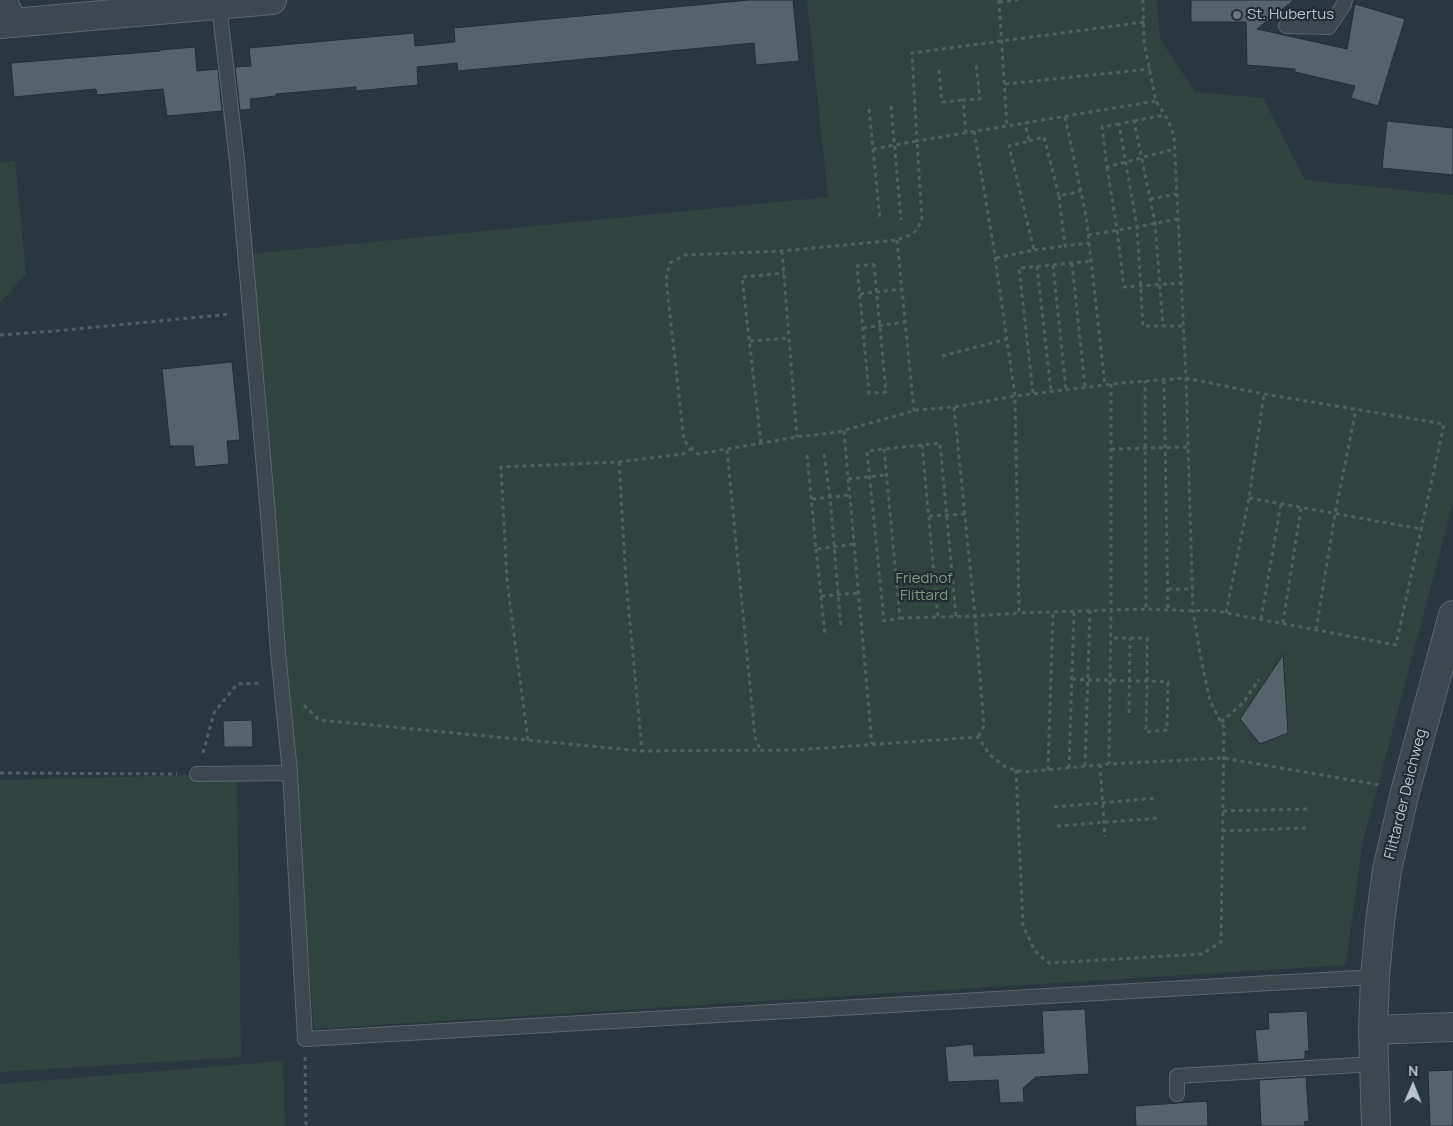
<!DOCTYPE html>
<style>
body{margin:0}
#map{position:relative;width:1453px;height:1126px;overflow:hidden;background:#29373e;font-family:Manrope,sans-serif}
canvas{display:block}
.north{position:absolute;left:1388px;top:1061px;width:50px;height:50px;-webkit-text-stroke:4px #222d33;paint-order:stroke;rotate:1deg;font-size:14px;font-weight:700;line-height:20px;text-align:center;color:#b9c3c9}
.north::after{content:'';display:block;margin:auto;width:18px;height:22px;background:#b9c3c9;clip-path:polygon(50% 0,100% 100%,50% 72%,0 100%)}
</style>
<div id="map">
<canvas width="1453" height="1126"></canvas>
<div class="north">N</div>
</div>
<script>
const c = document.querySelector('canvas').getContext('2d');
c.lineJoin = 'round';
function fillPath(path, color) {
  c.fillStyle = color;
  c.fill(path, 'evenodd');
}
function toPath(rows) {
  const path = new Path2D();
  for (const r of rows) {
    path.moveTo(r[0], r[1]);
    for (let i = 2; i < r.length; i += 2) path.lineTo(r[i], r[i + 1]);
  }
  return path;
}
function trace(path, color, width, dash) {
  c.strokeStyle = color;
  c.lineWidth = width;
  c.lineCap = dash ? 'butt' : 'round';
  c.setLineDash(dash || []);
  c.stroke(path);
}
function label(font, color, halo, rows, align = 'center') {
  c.font = font + ' Manrope,sans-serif';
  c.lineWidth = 4.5;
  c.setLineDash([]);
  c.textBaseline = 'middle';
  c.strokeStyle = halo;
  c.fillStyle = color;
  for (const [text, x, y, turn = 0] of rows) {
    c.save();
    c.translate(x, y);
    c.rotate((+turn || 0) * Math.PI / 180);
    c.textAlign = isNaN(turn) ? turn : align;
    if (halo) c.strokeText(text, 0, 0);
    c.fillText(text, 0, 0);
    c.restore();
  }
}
fillPath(toPath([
 [807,0,1157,0,1160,39,1195,92,1263,98,1305,180,1453,195,1453,504,1362,845,1346,965,314,1029,251,254,828,197],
 [15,161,26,274,0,303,0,163],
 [237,774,241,1057,0,1072,0,780],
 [283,1061,285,1126,0,1126,0,1084]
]), '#2f443f');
const building = toPath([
 [749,0,793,0,799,61,756,65,754,43,458,71,457,63,417,67,418,85,356,91,356,87,276,94,276,96,250,99,251,109,240,110,235,67,251,66,249,48,414,33,415,46,455,42,454,28,749,0],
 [1191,0,1294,0,1257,29,1347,49,1355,4,1405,19,1378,106,1351,98,1355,86,1295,72,1295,69,1247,65,1246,22,1191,22,1191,0],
 [195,47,197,71,218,69,222,111,167,116,163,89,97,95,96,89,14,97,11,63,160,51,160,50,195,47],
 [1387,121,1453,128,1453,175,1382,168,1387,121],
 [232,362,240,440,227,441,229,464,195,467,193,446,170,446,162,369,232,362],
 [1283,655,1288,733,1260,744,1240,719,1283,655],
 [252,720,253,747,224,747,223,721,252,720],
 [1085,1009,1089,1074,1036,1077,1023,1088,1024,1102,1000,1103,998,1080,948,1082,945,1047,973,1044,974,1056,1044,1053,1042,1011,1085,1009],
 [1307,1011,1309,1051,1305,1051,1305,1059,1258,1062,1255,1030,1269,1029,1268,1013,1307,1011],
 [1453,1070,1453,1126,1430,1126,1428,1071,1453,1070],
 [1306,1077,1309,1121,1304,1122,1305,1126,1261,1126,1259,1080,1306,1077],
 [1207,1101,1208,1126,1136,1126,1135,1106,1207,1101]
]);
fillPath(building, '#55646b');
trace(building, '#242f35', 1);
const lane = toPath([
 [219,5,237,161,268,514,278,652,290,773,305,1039,1375,977],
 [1286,26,1329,27,1344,4,1345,0],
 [197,774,290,773],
 [1177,1094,1177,1076,1374,1064]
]);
const street = toPath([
 [2,0,13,23],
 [0,24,272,0],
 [1373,1030,1453,1027],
 [1376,1126,1373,1030,1375,977,1380,922,1387,870,1405,792,1453,615]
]);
trace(lane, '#5b666c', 16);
trace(street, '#5b666c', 30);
trace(toPath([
 [999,0,1007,126],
 [999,2,1018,0],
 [1144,22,912,53,917,141,1156,101],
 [939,70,942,102,963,100],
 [1005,84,1150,69],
 [891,106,901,220],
 [869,109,873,149,917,141,922,221,913,234,897,240,782,251,685,255,670,263,666,279,684,441,698,454,797,437,838,432,917,410,954,407,1015,396,1105,385],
 [1065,117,1086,216,1105,385,1111,384,1145,381,1186,378,1264,394,1444,424,1396,645,1211,610,1193,611,1146,609,1145,381],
 [1134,121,1165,115],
 [1119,124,1102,127,1107,167,1174,149],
 [974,131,993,243,1015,396,1019,613,1111,610,1109,764],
 [966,133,963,100,980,99,976,65],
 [1029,141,1044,137,1059,196,1081,191],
 [873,149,880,220],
 [1107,167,1117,230,1124,287,1181,283],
 [1059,196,1065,246,1089,243],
 [1150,199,1176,194],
 [1178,219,1137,227,1143,326,1183,326],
 [1088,235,1137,227,1119,124,1134,121,1155,223,1163,326],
 [897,240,914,411],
 [1034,250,1065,246],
 [782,251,797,437],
 [996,258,1034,250,1009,146,1029,141,1025,123],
 [1072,263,1085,387],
 [874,264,886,392,869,393,857,266,874,264],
 [1053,265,1066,390],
 [1037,266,1051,391],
 [860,294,902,289],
 [863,328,905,322],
 [0,335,55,331,231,314],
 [750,341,789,338],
 [942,356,1007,339],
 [1164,380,1168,610],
 [1111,384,1111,610,1146,609],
 [1033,393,1019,268,1092,261],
 [954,407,975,616,1019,613],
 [844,431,872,744],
 [761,443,742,277,784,273],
 [922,445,938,617,975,616,984,726,978,737],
 [884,449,900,618,884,621,867,451,940,443,956,617],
 [1111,449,1188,447],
 [727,450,755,737,760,749],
 [824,454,830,497,841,628],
 [807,455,816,549,854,544],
 [619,462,626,580,642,751],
 [848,479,886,475],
 [1249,498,1421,529],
 [812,499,850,495],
 [929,516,965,514],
 [816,549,825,635],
 [1168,589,1193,589],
 [821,596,858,593],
 [1226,613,1249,498,1264,394],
 [900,618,938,617],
 [1261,619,1281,504],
 [1283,623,1301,508],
 [1316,630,1335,514,1356,409],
 [1072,679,1088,680,1110,680,1130,681,1147,681,1168,682,1167,730,1146,732,1147,681,1147,638,1111,638],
 [304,705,319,720,642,751,796,750,978,737,990,755,1007,768,1024,772,1109,764,1223,758,1380,785],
 [1129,713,1130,638],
 [1221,722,1243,703,1259,679],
 [528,740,507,581,501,467,619,462,683,454,692,448],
 [203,753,214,713,237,684,262,683],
 [1100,764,1105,837],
 [1085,766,1090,611],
 [1069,768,1074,611],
 [1016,770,1023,926,1035,951,1049,963,1202,954,1221,942,1224,728,1210,701,1201,659,1193,611,1186,378,1174,136,1168,120,1156,101,1144,43,1143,0],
 [1048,770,1053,612],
 [0,773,177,774],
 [1054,807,1157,798],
 [1223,811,1307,809],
 [1057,826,1160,818],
 [1222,831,1306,828],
 [305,1057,306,1126]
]), '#4d605d', 3, [4, 4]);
trace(lane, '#3d484e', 14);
trace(street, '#3d484e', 28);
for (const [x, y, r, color] of [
 [1237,15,5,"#6b7280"]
]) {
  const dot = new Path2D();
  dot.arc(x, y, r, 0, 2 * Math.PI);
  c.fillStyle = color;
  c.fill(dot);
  trace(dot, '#222d33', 2);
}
label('15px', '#b9c3c9', '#222d33', [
 ["St. Hubertus",1247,15]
], 'left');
label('15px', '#7b9b7b', '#222d33', [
 ["Friedhof",924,579],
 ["Flittard",924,596]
]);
label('15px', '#b9c3c9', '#222d33', [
 ["Flittarder Deichweg",1406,794,-76]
]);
</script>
